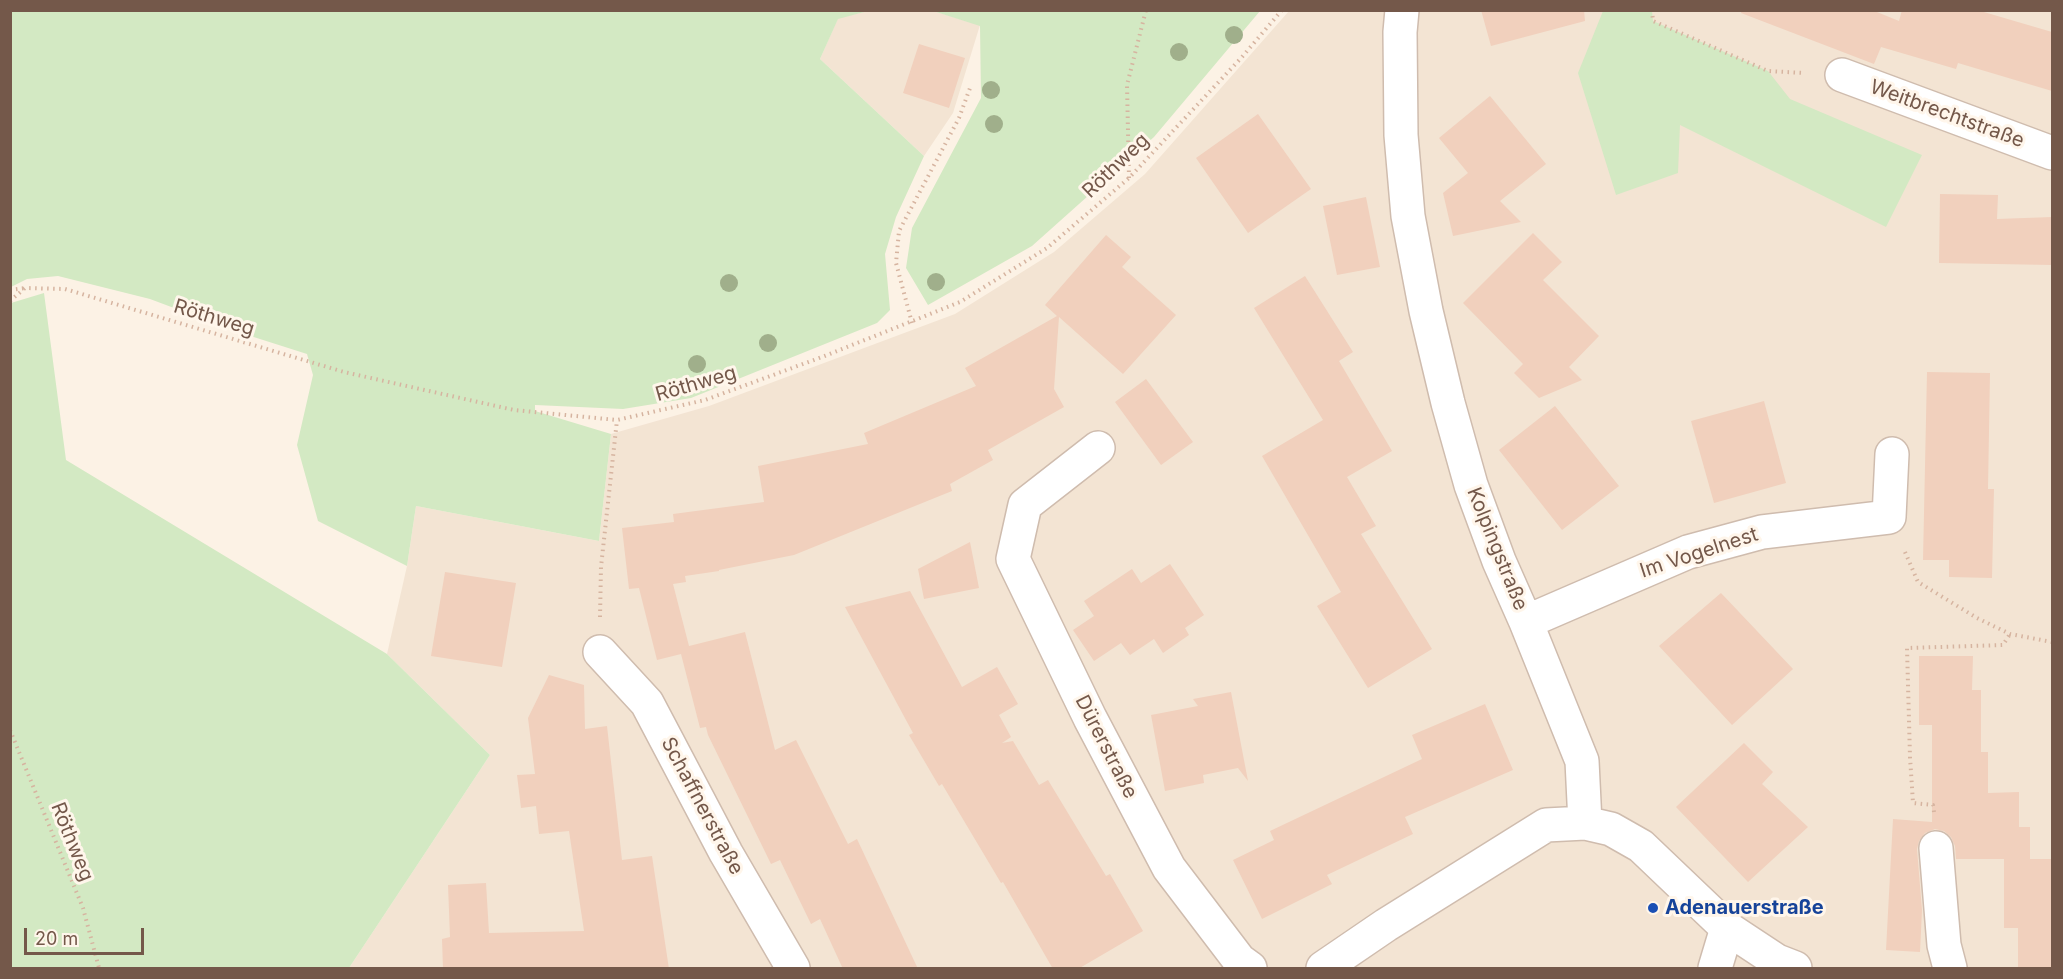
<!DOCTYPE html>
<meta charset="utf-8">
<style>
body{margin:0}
#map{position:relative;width:2063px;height:979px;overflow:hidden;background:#fcf2e5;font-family:Inter,sans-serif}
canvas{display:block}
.frame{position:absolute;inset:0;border:12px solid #74584a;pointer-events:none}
.scale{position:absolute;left:24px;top:928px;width:120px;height:27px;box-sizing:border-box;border:3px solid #74584a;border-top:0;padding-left:8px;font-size:18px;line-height:21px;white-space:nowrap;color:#74584a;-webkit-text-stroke:4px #fff6eb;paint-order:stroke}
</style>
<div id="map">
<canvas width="2063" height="979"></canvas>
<div class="frame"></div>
<div class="scale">20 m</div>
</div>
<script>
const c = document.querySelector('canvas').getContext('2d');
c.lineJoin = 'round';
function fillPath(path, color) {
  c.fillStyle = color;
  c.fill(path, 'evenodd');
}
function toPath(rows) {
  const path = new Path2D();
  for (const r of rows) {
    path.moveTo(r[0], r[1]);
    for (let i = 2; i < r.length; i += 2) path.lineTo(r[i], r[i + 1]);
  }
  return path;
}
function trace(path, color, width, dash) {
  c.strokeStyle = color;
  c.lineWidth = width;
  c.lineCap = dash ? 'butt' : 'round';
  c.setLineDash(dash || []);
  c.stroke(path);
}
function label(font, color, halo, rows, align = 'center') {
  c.font = font + ' Inter,sans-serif';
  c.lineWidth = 6;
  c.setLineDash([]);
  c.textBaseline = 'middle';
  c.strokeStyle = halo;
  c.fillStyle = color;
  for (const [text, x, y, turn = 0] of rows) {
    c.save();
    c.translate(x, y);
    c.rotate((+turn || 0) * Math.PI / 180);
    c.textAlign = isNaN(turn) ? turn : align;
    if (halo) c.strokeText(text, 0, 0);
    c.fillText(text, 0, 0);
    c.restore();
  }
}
fillPath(toPath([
 [868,11,933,11,980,25,953,113,924,156,820,59,838,18],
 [1289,11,2052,11,2052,968,349,968,490,755,387,654,407,566,416,506,599,541,611,434,709,406,955,314,1054,252,1145,174]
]), '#f3e4d3');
fillPath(toPath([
 [11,10,868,11,838,19,820,59,924,156,896,217,885,254,890,310,877,323,691,398,623,409,535,405,535,411,611,434,599,541,416,506,407,566,318,521,297,445,313,375,307,354,238,332,150,299,58,276,27,279,11,287],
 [933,11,1260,11,1154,137,1032,246,928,305,906,268,912,228,981,98,980,26],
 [1603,11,1652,11,1653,21,1768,71,1790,99,1922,155,1886,227,1680,125,1678,173,1616,195,1578,73],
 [44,293,66,460,387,654,490,755,349,968,11,968,11,303]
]), '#d3e9c3');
fillPath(toPath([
 [1481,10,1584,10,1585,21,1491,46],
 [1742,10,1872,10,1899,21,1902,10,1977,10,2052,32,2052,91,1958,63,1956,69,1881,47,1874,64,1741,13],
 [919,44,965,58,949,108,903,93],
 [1490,96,1546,164,1500,201,1521,222,1453,236,1443,193,1468,173,1439,138],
 [1258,114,1311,189,1248,233,1196,158],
 [1940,194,1998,195,1997,219,2052,217,2052,265,1939,263],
 [1366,197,1380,267,1337,275,1323,206],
 [1533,233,1562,262,1543,280,1599,336,1569,367,1582,380,1539,398,1514,373,1523,364,1463,303],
 [1106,235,1131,257,1122,267,1176,315,1123,374,1059,317,1054,389,1064,407,988,450,993,460,950,484,952,491,794,555,719,570,719,571,685,576,686,582,673,584,689,646,745,632,775,750,796,740,848,844,857,839,918,969,843,969,820,919,811,924,780,860,771,864,708,735,706,727,700,728,681,654,657,660,639,588,629,589,622,528,674,522,673,514,764,502,758,466,868,444,864,433,976,386,965,368,1057,316,1045,305],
 [1305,276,1353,352,1339,361,1392,451,1347,477,1376,526,1361,534,1432,649,1368,688,1317,606,1341,592,1262,456,1323,420,1254,308],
 [1927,372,1990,373,1988,489,1994,489,1992,578,1949,577,1949,560,1923,560],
 [1146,379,1193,442,1161,465,1115,402],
 [1764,401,1786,483,1714,503,1691,421],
 [1555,406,1619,486,1562,530,1499,450],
 [970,542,979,588,924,599,918,569],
 [1170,564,1204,615,1185,628,1189,635,1163,653,1154,639,1130,655,1121,643,1094,661,1073,630,1094,616,1084,601,1132,569,1141,583],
 [445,572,516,583,502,667,431,656],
 [910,591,962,687,997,667,1018,704,999,715,1011,737,1002,743,1013,741,1039,785,1048,780,1106,876,1110,874,1143,931,1078,969,1053,969,1003,882,1001,883,942,784,939,786,909,735,913,733,845,607],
 [1721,593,1793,669,1732,725,1659,646],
 [1919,656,1973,656,1972,690,1981,690,1981,752,1988,752,1988,793,2019,792,2019,827,2030,827,2030,859,2052,859,2052,969,2018,969,2018,928,2004,928,2004,859,1956,859,1955,846,1951,837,1944,831,1935,829,1925,833,1919,841,1917,849,1922,910,1920,952,1886,950,1893,819,1932,822,1932,725,1919,725],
 [549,675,584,685,585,729,607,726,622,860,652,856,669,969,443,969,442,939,450,937,448,885,486,883,489,933,584,931,569,831,539,834,536,806,521,808,517,775,535,774,528,718],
 [1231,692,1248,781,1238,768,1203,775,1204,783,1165,791,1151,715,1198,706,1193,699],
 [1485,704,1513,770,1405,817,1413,834,1327,875,1332,884,1262,919,1233,860,1274,840,1270,831,1422,759,1412,735],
 [1744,743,1773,772,1762,784,1808,827,1748,882,1676,807]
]), '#f1d0bd');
const minor = toPath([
 [1402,10,1400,32,1401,135,1408,216,1426,311,1448,403,1471,485,1499,561,1526,622,1582,761,1585,823],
 [1842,75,2052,153],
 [1098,448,1025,505,1013,559,1090,718,1169,868,1239,960,1250,968],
 [1526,622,1688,552,1762,532,1889,517,1892,454],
 [600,652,647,703,726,853,793,968],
 [1936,848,1944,945,1950,968],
 [1323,968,1386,925,1546,825,1585,823,1611,829,1641,846,1727,928,1777,961,1795,968],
 [1715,968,1727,928]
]);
trace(minor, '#cfbcae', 36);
trace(toPath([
 [1652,10,1653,21,1768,71,1805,73],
 [1129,178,1127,85,1146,10],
 [10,290,25,288],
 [10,301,25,288,65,289,344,372,514,410,617,420,705,400,822,357,960,302,1047,248,1129,178,1242,57,1282,10],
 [912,323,896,263,899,231,959,118,970,88],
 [1905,552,1918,582,1977,618,2010,634,2052,642],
 [600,617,601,567,617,420],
 [10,730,83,908,99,968],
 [1934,812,1933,805,1913,803,1910,757,1907,648,2003,645,2010,634]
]), '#d6b4a0', 4, [1.5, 4.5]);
trace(minor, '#fff', 33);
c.fillStyle = '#a0af8b';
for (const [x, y] of [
 [1234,35],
 [1179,52],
 [991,90],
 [994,124],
 [936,282],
 [729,283],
 [768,343],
 [697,364]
]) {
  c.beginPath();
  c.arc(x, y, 9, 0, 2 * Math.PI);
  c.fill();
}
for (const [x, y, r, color] of [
 [1653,908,6,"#1a4fb4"]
]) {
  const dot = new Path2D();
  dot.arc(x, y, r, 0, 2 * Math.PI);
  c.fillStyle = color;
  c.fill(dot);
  trace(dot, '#fff6eb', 2);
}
label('20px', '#74584a', '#fff6eb', [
 ["Weitbrechtstraße",1947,114,20],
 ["Röthweg",1116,166,-44],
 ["Röthweg",214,318,17],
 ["Röthweg",696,384,-16],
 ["Kolpingstraße",1497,549,68],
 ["Im Vogelnest",1699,553,-18],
 ["Dürerstraße",1106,747,63],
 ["Schaffnerstraße",702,806,62],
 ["Röthweg",72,842,68]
]);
label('bold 20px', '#164399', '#fff6eb', [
 ["Adenauerstraße",1665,908]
], 'left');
</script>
